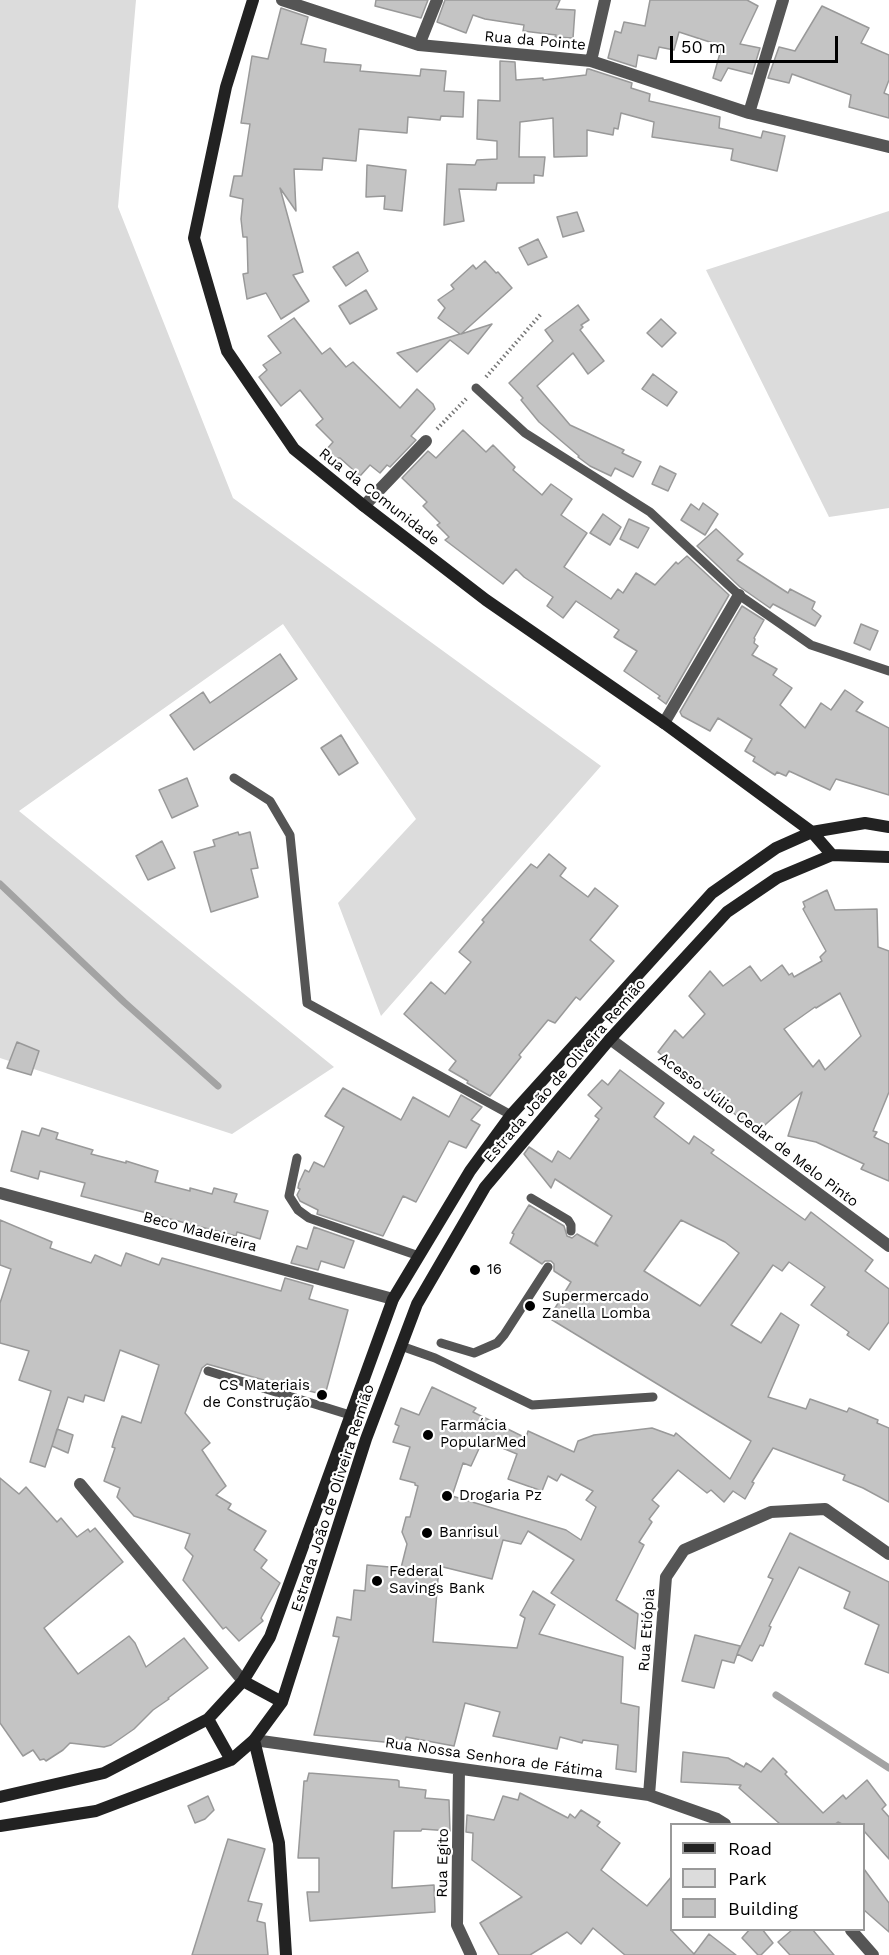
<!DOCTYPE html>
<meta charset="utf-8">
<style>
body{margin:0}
#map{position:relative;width:889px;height:1955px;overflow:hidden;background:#fff;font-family:"Work Sans",sans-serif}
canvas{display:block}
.legend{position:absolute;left:670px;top:1823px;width:195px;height:108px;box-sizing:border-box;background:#fff;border:2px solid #999;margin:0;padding:8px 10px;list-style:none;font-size:18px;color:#000}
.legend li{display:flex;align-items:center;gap:12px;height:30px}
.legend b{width:30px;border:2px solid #999}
.scale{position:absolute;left:670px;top:36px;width:168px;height:27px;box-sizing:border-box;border:3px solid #000;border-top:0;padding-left:8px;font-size:18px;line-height:21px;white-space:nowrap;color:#000;-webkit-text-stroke:4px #fff;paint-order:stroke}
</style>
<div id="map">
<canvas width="889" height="1955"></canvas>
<ul class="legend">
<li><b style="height:8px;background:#222"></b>Road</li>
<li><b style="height:16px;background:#dcdcdc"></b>Park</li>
<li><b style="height:16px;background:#c4c4c4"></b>Building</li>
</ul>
<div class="scale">50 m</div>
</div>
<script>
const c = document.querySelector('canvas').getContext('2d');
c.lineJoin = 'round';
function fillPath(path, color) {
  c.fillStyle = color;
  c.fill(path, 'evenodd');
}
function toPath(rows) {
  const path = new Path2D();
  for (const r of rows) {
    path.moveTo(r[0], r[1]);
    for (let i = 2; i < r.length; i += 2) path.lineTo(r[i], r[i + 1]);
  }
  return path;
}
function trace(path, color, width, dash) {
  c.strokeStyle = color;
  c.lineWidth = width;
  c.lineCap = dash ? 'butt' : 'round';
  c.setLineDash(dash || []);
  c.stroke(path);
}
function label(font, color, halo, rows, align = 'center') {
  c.font = font + ' "Work Sans",sans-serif';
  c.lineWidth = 4.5;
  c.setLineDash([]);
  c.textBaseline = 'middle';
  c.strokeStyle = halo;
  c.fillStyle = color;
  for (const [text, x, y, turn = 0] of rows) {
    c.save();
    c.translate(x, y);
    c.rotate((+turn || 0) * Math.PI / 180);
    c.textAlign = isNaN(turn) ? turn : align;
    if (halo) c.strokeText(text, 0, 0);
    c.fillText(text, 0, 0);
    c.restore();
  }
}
fillPath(toPath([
 [0,0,136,0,118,207,233,498,601,766,381,1016,338,903,416,819,283,624,19,811,334,1067,232,1134,0,1058],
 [889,211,889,508,829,517,706,270]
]), '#dcdcdc');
trace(toPath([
 [0,884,124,1002,218,1086],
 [776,1695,889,1768]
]), '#a3a3a3', 7);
const building = toPath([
 [376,0,428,0,421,18,375,6,376,0],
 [445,0,560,0,556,9,575,10,573,38,555,37,556,35,523,31,524,25,485,19,473,15,466,33,437,22,445,0],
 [650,0,747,0,758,6,740,44,760,48,752,74,728,68,721,81,713,78,722,46,679,32,674,50,659,47,656,59,638,55,636,67,608,58,615,31,621,33,624,22,645,26,650,0],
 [822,6,869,28,861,43,889,55,889,80,884,93,889,95,889,118,849,107,851,95,792,74,789,83,768,78,779,47,795,51,822,6],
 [281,8,308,17,301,44,326,49,324,62,361,65,360,71,420,76,421,69,446,71,444,91,464,92,463,117,441,116,440,120,408,117,407,133,359,129,356,161,323,158,322,170,294,169,296,211,280,188,303,272,293,275,309,301,281,319,266,293,247,299,243,274,248,273,247,237,243,237,241,219,243,199,230,196,234,176,242,176,250,124,241,123,252,56,268,59,281,8],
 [500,61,515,62,516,80,543,78,543,80,586,75,587,69,589,69,632,83,631,88,650,94,649,101,720,117,719,128,761,138,763,131,785,136,777,171,731,160,733,149,652,137,654,122,621,113,618,129,614,128,613,135,587,130,587,156,554,157,553,118,520,122,519,157,545,157,543,176,534,175,534,183,497,183,496,190,459,189,464,221,444,225,447,164,475,165,477,160,497,159,497,141,477,139,478,100,500,101,500,61],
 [367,165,406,170,402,211,384,209,385,196,366,197,367,165],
 [577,212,584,231,563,237,557,217,577,212],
 [538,239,547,257,528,265,519,248,538,239],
 [358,252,368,271,346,286,333,267,358,252],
 [485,261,496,273,498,272,512,288,461,334,492,324,468,354,450,340,417,372,397,353,460,334,438,318,445,308,438,300,454,289,451,285,473,265,476,269,485,261],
 [366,290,377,309,350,324,339,306,366,290],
 [578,305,589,320,581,325,583,327,580,330,604,361,588,374,573,353,537,386,570,425,624,450,622,453,641,462,633,477,615,468,611,476,590,466,578,457,579,456,539,422,521,400,523,398,509,383,553,341,545,330,578,305],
 [294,318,322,354,330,348,346,367,353,362,400,408,417,389,433,404,435,409,411,436,416,440,390,467,387,465,380,473,370,465,360,476,340,458,334,458,326,450,333,442,316,425,323,419,300,390,281,406,259,377,267,370,263,365,281,353,268,336,294,318],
 [661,319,676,333,662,347,647,333,661,319],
 [653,374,677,392,667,406,642,389,653,374],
 [463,430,486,452,493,445,515,467,513,470,542,495,551,484,572,499,561,515,587,533,564,567,611,599,618,589,623,593,636,573,655,585,676,562,678,564,687,556,729,595,666,704,658,698,660,696,624,671,637,651,614,637,619,630,576,601,563,618,547,606,553,597,524,577,516,569,503,584,445,540,449,537,437,525,440,523,423,506,427,502,402,478,428,451,436,458,463,430],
 [660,466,676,474,668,491,652,484,660,466],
 [703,503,718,514,705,535,681,520,691,504,699,510,703,503],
 [603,514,621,527,610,545,590,533,603,514],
 [629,519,649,528,638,548,620,539,629,519],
 [716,529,743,554,737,560,788,593,790,589,815,602,812,609,821,616,815,626,773,604,770,608,740,587,697,546,716,529],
 [742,606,764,620,754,638,755,639,754,643,758,646,752,655,777,669,773,675,792,688,780,705,805,728,821,703,831,710,845,690,863,702,856,711,889,728,889,795,836,779,830,790,789,771,786,776,777,772,775,775,753,761,755,757,745,751,752,739,718,718,710,731,682,716,680,712,742,606],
 [861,624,878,631,870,650,854,643,861,624],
 [280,654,297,679,194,750,170,715,203,692,210,703,280,654],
 [341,735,358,763,339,775,321,748,341,735],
 [187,778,198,806,172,818,159,790,187,778],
 [238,832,239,835,250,832,258,868,251,869,258,897,211,912,194,852,215,846,213,840,238,832],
 [162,841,175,868,148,880,136,856,162,841],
 [549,854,566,868,560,876,588,897,595,888,618,906,590,940,614,961,580,1000,576,997,555,1023,548,1020,519,1055,521,1057,490,1096,467,1083,468,1081,449,1070,456,1061,404,1014,431,982,445,994,471,962,459,952,484,922,482,920,531,864,537,868,549,854],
 [827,890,835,910,877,909,878,947,889,951,889,1092,873,1131,877,1132,874,1137,889,1144,889,1181,861,1169,864,1164,816,1142,788,1136,802,1092,757,1132,658,1052,675,1030,683,1038,705,1014,689,996,710,971,723,986,750,966,761,981,782,965,789,975,792,973,794,977,822,961,820,957,826,951,803,909,805,907,803,902,827,890],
 [840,993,861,1036,825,1070,819,1060,813,1067,784,1029,815,1007,816,1008,840,993],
 [17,1042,39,1051,31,1075,7,1068,17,1042],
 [620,1070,664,1103,654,1117,689,1144,694,1136,714,1150,711,1153,805,1220,811,1212,873,1260,865,1271,889,1289,889,1322,869,1350,847,1335,849,1332,811,1305,825,1287,789,1262,782,1271,773,1265,731,1325,761,1343,781,1313,799,1325,768,1397,806,1409,810,1399,847,1412,849,1408,878,1420,877,1423,889,1428,889,1502,863,1488,843,1480,845,1475,773,1448,752,1482,754,1483,745,1499,733,1491,724,1502,711,1490,707,1493,678,1470,652,1500,659,1506,649,1519,652,1522,639,1542,644,1545,616,1600,638,1614,635,1649,551,1593,574,1560,528,1531,521,1544,503,1540,492,1579,439,1566,433,1642,517,1648,525,1618,520,1615,533,1591,555,1605,539,1634,623,1657,621,1703,639,1707,636,1772,616,1769,618,1745,583,1740,582,1743,560,1737,557,1749,493,1736,500,1712,465,1703,454,1746,406,1737,404,1744,314,1735,339,1637,333,1636,337,1617,351,1620,354,1590,365,1591,367,1565,401,1568,407,1544,402,1532,406,1517,410,1517,418,1486,415,1485,415,1483,400,1479,410,1447,393,1442,399,1426,395,1424,401,1408,419,1415,432,1387,476,1408,473,1412,526,1438,528,1431,574,1452,578,1441,594,1435,652,1428,674,1436,676,1433,730,1479,751,1441,549,1318,571,1282,554,1271,554,1264,551,1261,545,1261,542,1264,510,1243,514,1234,512,1233,529,1205,564,1226,567,1236,572,1238,577,1234,598,1246,595,1243,612,1216,555,1179,551,1188,524,1154,529,1147,552,1162,558,1151,570,1159,599,1119,595,1116,602,1108,588,1095,602,1080,608,1085,620,1070],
 [681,1220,725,1242,739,1253,700,1306,644,1271,681,1220],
 [483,1440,517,1454,508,1479,542,1491,548,1476,557,1481,561,1474,593,1491,586,1500,596,1507,581,1540,566,1530,452,1496,463,1463,471,1466,483,1440],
 [343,1088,401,1120,413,1097,449,1117,461,1095,482,1107,471,1120,480,1125,466,1148,449,1141,416,1202,403,1196,383,1236,317,1214,318,1210,300,1201,297,1195,300,1189,298,1188,299,1183,305,1170,309,1172,314,1162,324,1167,344,1127,325,1116,343,1088],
 [42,1128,58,1133,56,1139,93,1150,91,1154,126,1163,126,1161,158,1171,155,1182,190,1191,190,1188,212,1194,214,1188,237,1194,234,1202,268,1211,260,1239,237,1232,236,1236,81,1196,85,1183,40,1171,38,1179,11,1171,22,1131,39,1136,42,1128],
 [0,1220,52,1242,50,1248,91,1263,95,1255,121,1266,126,1253,159,1265,162,1258,281,1291,285,1278,313,1286,309,1299,348,1310,325,1395,286,1385,285,1386,207,1364,202,1368,185,1413,210,1443,202,1450,226,1486,216,1495,231,1504,228,1509,266,1531,254,1550,267,1560,261,1568,280,1583,261,1618,263,1621,239,1641,226,1627,223,1629,183,1580,193,1556,185,1548,190,1534,134,1516,117,1497,120,1488,104,1481,115,1448,112,1447,114,1440,122,1416,141,1423,159,1365,120,1350,104,1401,85,1395,83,1402,68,1397,45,1467,30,1462,51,1391,19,1380,29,1351,0,1343,0,1303,11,1269,0,1265,0,1220],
 [314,1227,354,1241,344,1268,321,1261,318,1270,291,1263,297,1246,307,1249,314,1227],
 [57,1429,73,1435,68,1453,52,1446,57,1429],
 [0,1478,19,1494,26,1487,57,1522,61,1518,77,1537,88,1529,90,1532,95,1528,123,1562,44,1628,78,1674,129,1636,135,1643,146,1667,184,1638,208,1668,168,1698,169,1699,153,1710,134,1729,111,1745,104,1747,70,1743,63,1750,46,1761,44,1759,40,1760,33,1750,23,1756,0,1723,0,1478],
 [790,1533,889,1582,889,1673,865,1664,879,1625,844,1608,850,1592,799,1567,769,1626,771,1627,763,1646,760,1645,752,1661,737,1654,773,1579,768,1577,790,1533],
 [695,1635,740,1646,734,1663,722,1660,714,1688,682,1681,695,1635],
 [683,1752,728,1758,744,1767,746,1763,761,1772,773,1758,787,1772,785,1774,823,1813,843,1795,846,1799,867,1780,886,1805,882,1809,889,1817,889,1859,864,1831,864,1824,842,1824,838,1822,835,1824,780,1824,739,1788,741,1785,681,1782,683,1752],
 [309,1773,397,1780,399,1781,399,1787,426,1790,425,1798,449,1800,450,1831,422,1829,421,1831,394,1831,392,1888,434,1885,435,1912,310,1921,307,1892,319,1892,319,1858,298,1858,304,1781,307,1781,309,1773],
 [520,1793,568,1818,570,1814,575,1818,581,1810,600,1822,597,1826,620,1843,601,1870,647,1906,672,1876,672,1931,694,1954,709,1934,736,1955,625,1955,593,1928,581,1944,567,1932,530,1955,499,1955,480,1923,522,1897,472,1860,473,1833,466,1832,467,1815,494,1820,503,1796,518,1800,520,1793],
 [208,1796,214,1810,205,1819,195,1823,188,1806,208,1796],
 [228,1839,265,1849,248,1901,262,1904,257,1921,265,1923,268,1955,192,1955,228,1839],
 [864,1869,889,1903,889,1932,864,1910,864,1869],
 [750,1929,762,1929,773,1943,761,1955,758,1955,742,1938,750,1929],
 [793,1929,812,1929,834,1955,790,1955,778,1942,793,1929]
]);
fillPath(building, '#c4c4c4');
trace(building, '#999', 1.5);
trace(toPath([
 [486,377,541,314],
 [437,429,467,398]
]), '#777', 4, [1.5, 3]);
trace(toPath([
 [476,388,525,433,650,512,739,595,811,645,889,671],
 [234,778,270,801,290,835,307,1003,511,1115],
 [297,1158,289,1196,298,1210,309,1218,419,1256],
 [531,1198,568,1220,571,1225,571,1231],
 [441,1343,474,1353,497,1343,504,1335,548,1267],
 [401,1346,435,1358,532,1405,653,1397],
 [208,1371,350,1415]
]), '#555', 9);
trace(toPath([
 [282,0,419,45,591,61,749,113,889,147],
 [419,45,437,0],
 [591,61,605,0],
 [749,113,783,0],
 [364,506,426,441],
 [664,723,739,595],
 [610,1039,889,1246],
 [0,1193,393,1299],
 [80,1484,243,1681],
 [254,1740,649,1795,717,1819,725,1824],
 [459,1769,457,1925,471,1955],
 [649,1795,666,1577,684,1550,771,1512,825,1509,889,1554],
 [851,1930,873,1955]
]), '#555', 12);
trace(toPath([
 [253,0,226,87,194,238,227,351,294,449,364,506,486,600,664,723,812,832,832,855],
 [243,1681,282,1702],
 [208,1719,231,1760],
 [254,1740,279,1843,286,1955],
 [0,1797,104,1773,208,1719,243,1681,270,1637,393,1299,470,1171,511,1115,712,893,776,848,812,832,865,823,889,827],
 [0,1826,96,1811,231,1760,254,1740,282,1702,366,1439,417,1304,485,1187,610,1039,727,912,777,878,832,855,889,857]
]), '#222', 12);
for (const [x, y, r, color] of [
 [475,1270,6,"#000"],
 [530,1306,6,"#000"],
 [322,1395,6,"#000"],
 [428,1435,6,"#000"],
 [447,1496,6,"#000"],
 [427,1533,6,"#000"],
 [377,1581,6,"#000"]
]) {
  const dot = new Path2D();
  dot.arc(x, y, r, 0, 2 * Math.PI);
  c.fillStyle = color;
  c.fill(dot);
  trace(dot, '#fff', 2);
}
label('15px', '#000', '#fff', [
 ["Rua da Pointe",535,41,5],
 ["Rua da Comunidade",379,497,38],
 ["Estrada João de Oliveira Remião",565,1071,-49],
 ["Acesso Júlio Cedar de Melo Pinto",758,1130,37],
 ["Beco Madeireira",200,1232,15],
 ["Estrada João de Oliveira Remião",333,1498,-72],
 ["Rua Etiópia",647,1630,-86],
 ["Rua Nossa Senhora de Fátima",494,1758,8],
 ["Rua Egito",443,1863,-89]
]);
label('15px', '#000', '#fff', [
 ["16",487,1270],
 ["Supermercado",542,1297],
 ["Zanella Lomba",542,1314],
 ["CS Materiais",310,1386,"right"],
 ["de Construção",310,1403,"right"],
 ["Farmácia",440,1426],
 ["PopularMed",440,1443],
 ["Drogaria Pz",459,1496],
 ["Banrisul",439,1533],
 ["Federal",389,1572],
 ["Savings Bank",389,1589]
], 'left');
</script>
